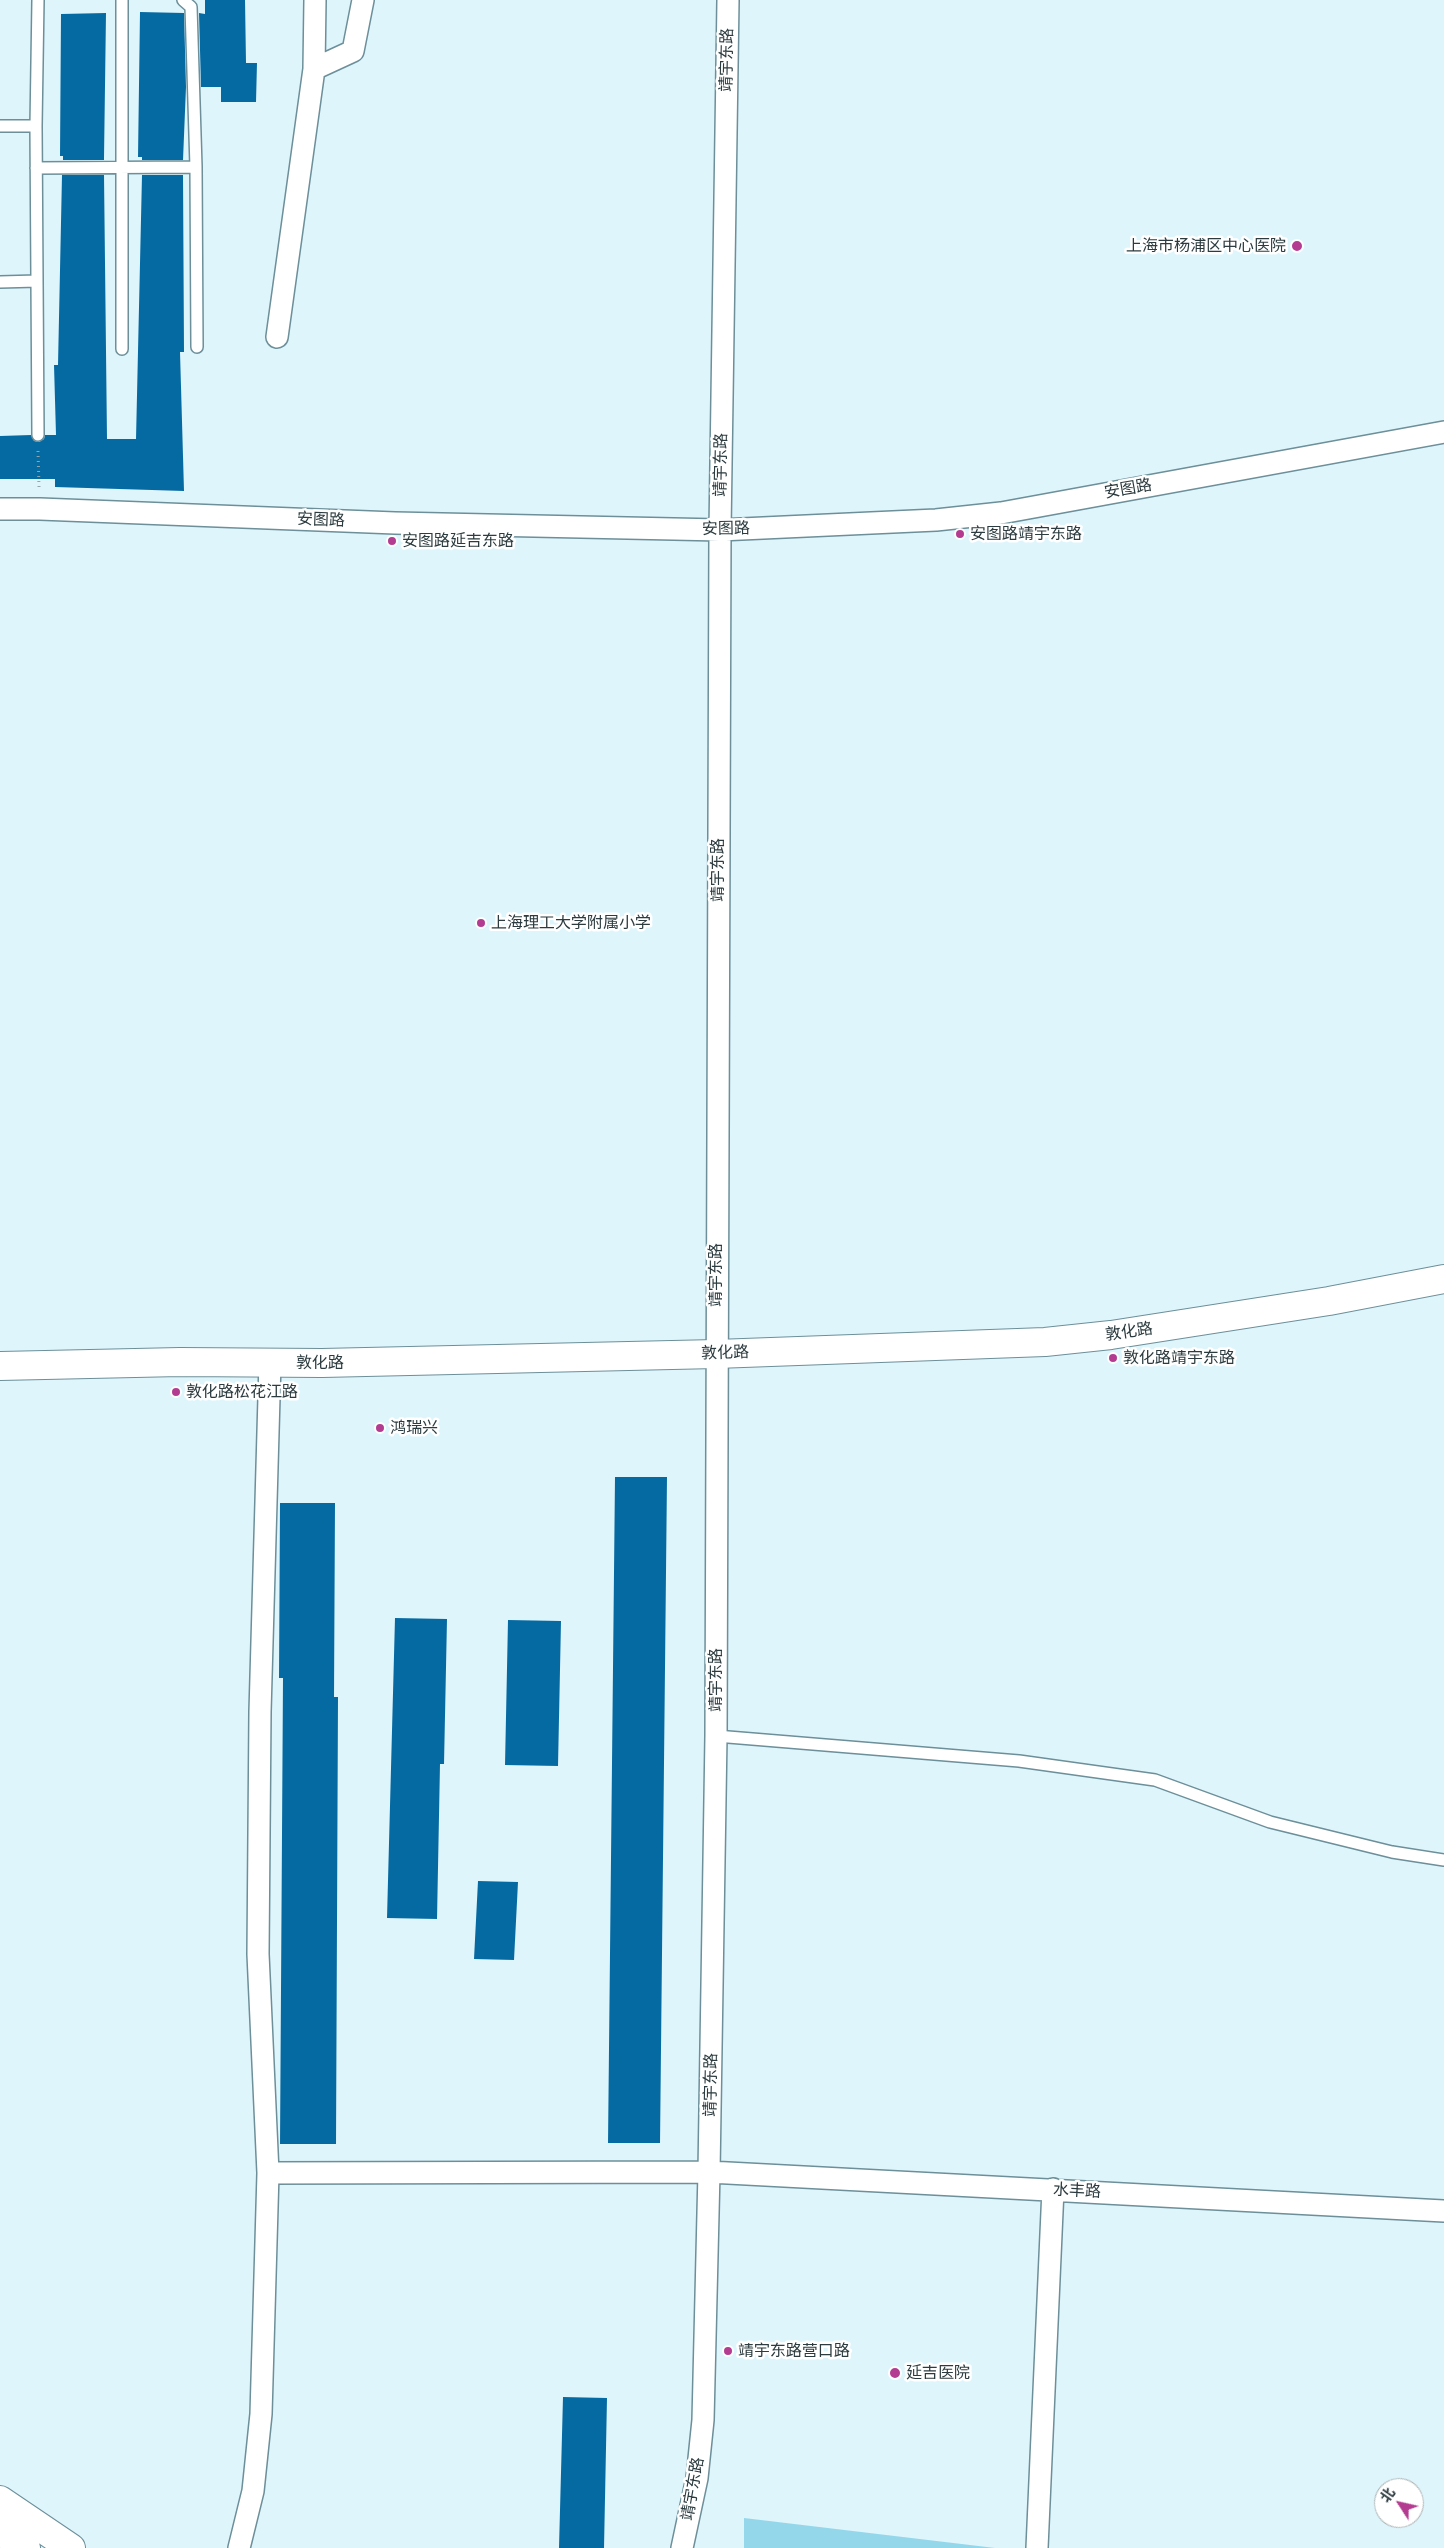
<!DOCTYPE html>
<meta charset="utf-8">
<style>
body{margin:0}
#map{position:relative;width:1444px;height:2548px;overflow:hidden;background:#def5fc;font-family:"Work Sans","Noto Sans SC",sans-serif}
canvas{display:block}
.north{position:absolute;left:1374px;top:2478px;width:50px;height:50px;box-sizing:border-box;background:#fff;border:1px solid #abb1b2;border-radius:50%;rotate:305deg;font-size:14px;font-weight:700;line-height:20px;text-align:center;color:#2c3b3f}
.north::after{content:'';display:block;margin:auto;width:18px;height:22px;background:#b33c91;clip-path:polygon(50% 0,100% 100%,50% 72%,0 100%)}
</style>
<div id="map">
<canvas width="1444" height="2548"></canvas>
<div class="north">北</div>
</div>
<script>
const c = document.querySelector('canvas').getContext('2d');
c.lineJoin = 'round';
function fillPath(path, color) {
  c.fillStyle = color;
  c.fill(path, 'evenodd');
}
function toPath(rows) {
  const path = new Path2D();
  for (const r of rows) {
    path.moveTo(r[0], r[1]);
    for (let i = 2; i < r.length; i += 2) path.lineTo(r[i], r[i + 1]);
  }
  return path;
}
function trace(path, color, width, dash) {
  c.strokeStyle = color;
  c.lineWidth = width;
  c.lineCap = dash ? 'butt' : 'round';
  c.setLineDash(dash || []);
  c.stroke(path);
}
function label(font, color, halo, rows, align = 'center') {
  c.font = font + ' "Work Sans","Noto Sans SC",sans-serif';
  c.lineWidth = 5;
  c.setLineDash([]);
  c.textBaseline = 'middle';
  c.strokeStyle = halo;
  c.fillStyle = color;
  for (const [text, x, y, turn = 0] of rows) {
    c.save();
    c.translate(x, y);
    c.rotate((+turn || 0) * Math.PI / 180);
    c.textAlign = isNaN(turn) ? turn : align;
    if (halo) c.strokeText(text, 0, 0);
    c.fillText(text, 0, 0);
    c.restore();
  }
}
fillPath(toPath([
 [744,2518,995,2548,744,2548]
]), '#94d7eb');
fillPath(toPath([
 [205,0,245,0,246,63,257,63,256,102,221,102,221,87,201,87,199,13,205,14],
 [140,12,184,13,186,87,183,160,142,160,142,157,138,157],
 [106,13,104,158,104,160,63,160,63,156,60,156,61,14],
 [62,175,104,175,107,439,136,439,142,175,183,175,184,352,180,352,184,491,55,487,55,479,0,479,0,436,31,435,34,441,39,442,44,439,45,435,56,435,54,365,58,365],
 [615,1477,667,1477,660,2143,608,2143],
 [280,1503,335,1503,334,1697,338,1697,336,2144,280,2144,283,1678,279,1678],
 [395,1618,447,1619,444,1764,440,1764,437,1919,387,1918],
 [508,1620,561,1621,558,1766,505,1765],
 [478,1881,518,1882,514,1960,474,1959],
 [563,2397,607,2398,604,2548,559,2548]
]), '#066aa2');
const service = toPath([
 [122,0,122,349],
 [183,0,191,7,196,167,197,347],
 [0,126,36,126,38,435],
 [36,126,38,0],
 [36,168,196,167],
 [0,282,37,281],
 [716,1736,1019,1761,1155,1780,1270,1822,1392,1852,1444,1860]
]);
const minor = toPath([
 [314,69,353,51,363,0],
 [277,337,314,69,315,0],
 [0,509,40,509,395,523,720,530,936,520,1001,513,1444,432],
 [268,2173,709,2172,1444,2211],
 [239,2548,253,2491,261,2414,268,2173,258,1954,260,1712,270,1362],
 [682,2548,697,2478,703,2420,709,2172,716,1736,720,530,728,0],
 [1037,2548,1053,2189]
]);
const tertiary = toPath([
 [0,1366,180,1362,322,1363,716,1354,1045,1342,1111,1335,1329,1301,1444,1279]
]);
const secondary = toPath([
 [0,2500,71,2548],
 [0,2531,26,2548]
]);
trace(service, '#6c8f99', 14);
trace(minor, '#6c8f99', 24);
trace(tertiary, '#6c8f99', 30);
trace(secondary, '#6c8f99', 30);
trace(toPath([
 [38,451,39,487]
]), '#92a5ab', 3, [1, 4]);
trace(service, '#fff', 11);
trace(minor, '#fff', 21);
trace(tertiary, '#fff', 28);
trace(secondary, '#fff', 28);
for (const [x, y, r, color] of [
 [1297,246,6,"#b33c91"],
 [960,534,5,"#b33c91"],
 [392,541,5,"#b33c91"],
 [481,923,5,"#b33c91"],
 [1113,1358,5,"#b33c91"],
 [176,1392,5,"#b33c91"],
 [380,1428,5,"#b33c91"],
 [728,2351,5,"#b33c91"],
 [895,2373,6,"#b33c91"]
]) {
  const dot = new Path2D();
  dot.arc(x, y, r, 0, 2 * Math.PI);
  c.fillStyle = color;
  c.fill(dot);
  trace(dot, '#fff', 2);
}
label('16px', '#2c3b3f', '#fff', [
 ["靖宇东路",727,60,-89],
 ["靖宇东路",721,465,-89],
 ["安图路",1128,489,-10],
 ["安图路",321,520,2],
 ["安图路",726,529,-1],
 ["靖宇东路",718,870,-90],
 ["靖宇东路",716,1275,-90],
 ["敦化路",1129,1332,-8],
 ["敦化路",725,1353,-2],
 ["敦化路",320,1363],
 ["靖宇东路",716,1680,-90],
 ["靖宇东路",711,2085,-89],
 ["水丰路",1077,2191,3],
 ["靖宇东路",693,2489,-80]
]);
label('16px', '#2c3b3f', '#fff', [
 ["上海市杨浦区中心医院",1286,246,"right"],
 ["安图路靖宇东路",970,534],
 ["安图路延吉东路",402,541],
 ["上海理工大学附属小学",491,923],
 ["敦化路靖宇东路",1123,1358],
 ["敦化路松花江路",186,1392],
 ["鸿瑞兴",390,1428],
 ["靖宇东路营口路",738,2351],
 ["延吉医院",906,2373]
], 'left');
</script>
